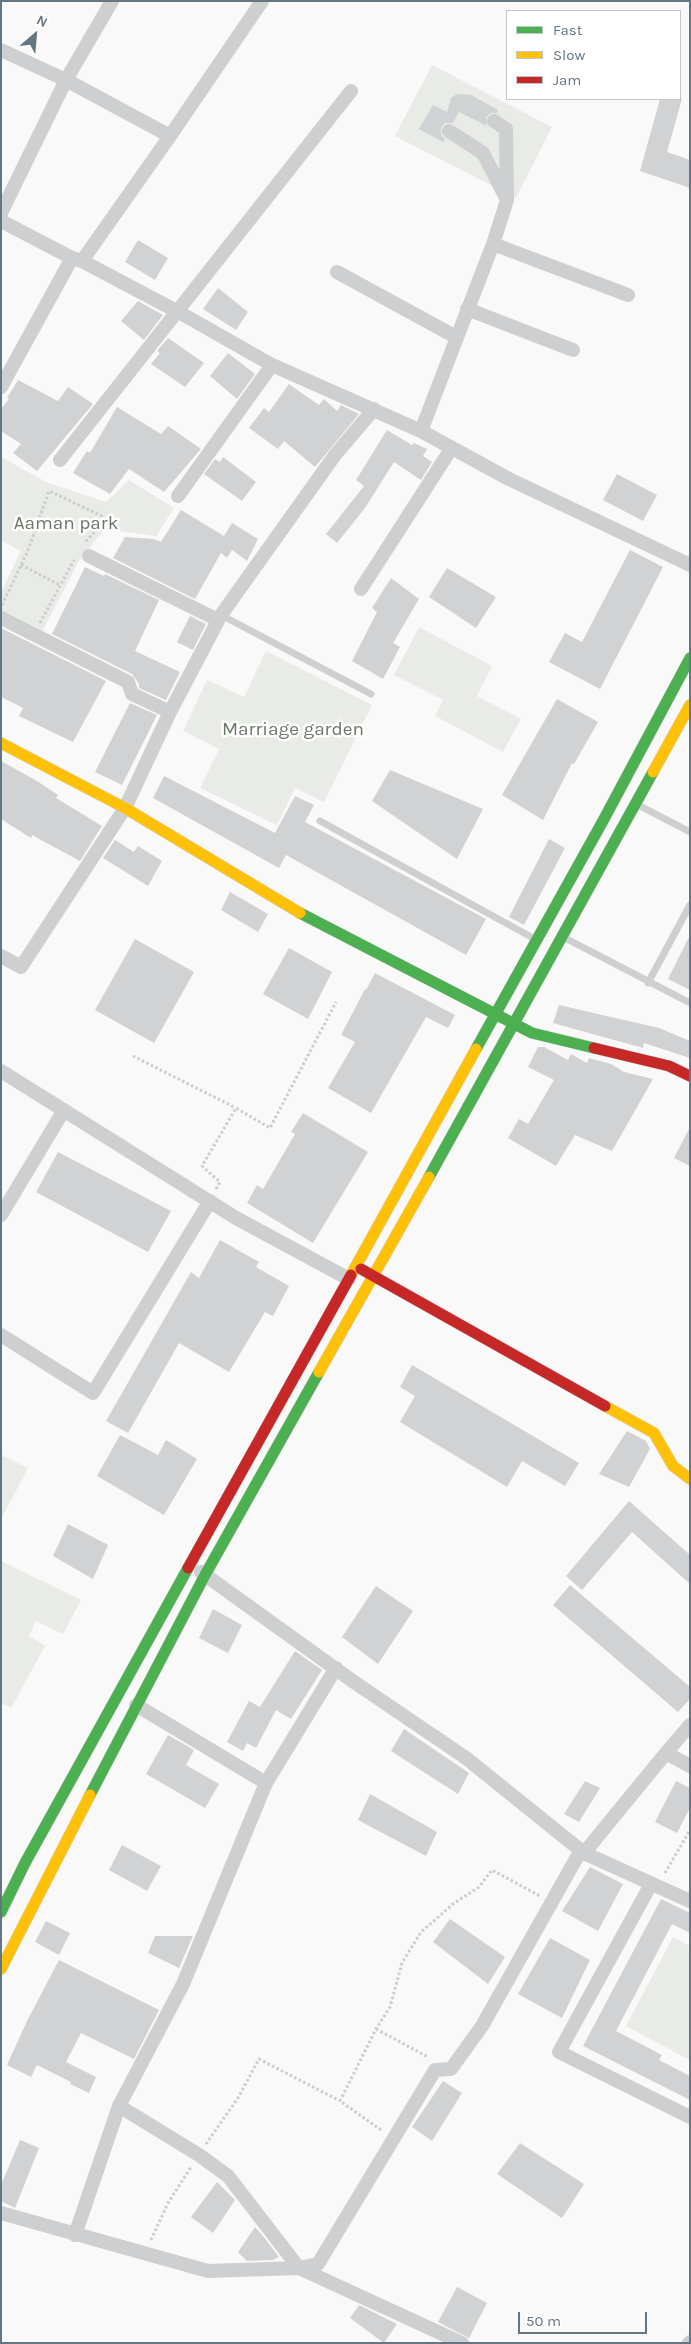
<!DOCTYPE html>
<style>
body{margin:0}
#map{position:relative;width:691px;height:2344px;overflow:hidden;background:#f9f9f9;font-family:Karla,sans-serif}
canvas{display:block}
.frame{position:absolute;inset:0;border:2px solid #657683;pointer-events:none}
.legend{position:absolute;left:506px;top:10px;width:175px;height:90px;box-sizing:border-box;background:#fff;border:1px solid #c1c8cd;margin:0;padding:6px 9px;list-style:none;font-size:15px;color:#657683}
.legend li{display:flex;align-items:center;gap:10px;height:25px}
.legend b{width:25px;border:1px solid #c1c8cd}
.north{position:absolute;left:10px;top:10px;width:50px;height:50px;-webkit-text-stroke:4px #fff;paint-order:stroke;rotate:27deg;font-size:14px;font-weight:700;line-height:20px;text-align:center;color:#657683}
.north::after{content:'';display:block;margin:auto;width:18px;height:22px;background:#657683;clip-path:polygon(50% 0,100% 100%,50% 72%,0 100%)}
.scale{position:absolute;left:518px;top:2312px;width:129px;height:22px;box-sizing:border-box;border:2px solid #657683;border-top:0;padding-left:6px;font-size:15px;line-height:18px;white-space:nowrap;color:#657683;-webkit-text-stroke:4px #fff;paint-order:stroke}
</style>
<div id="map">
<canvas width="691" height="2344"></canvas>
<div class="frame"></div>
<ul class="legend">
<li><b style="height:6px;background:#4caf50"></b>Fast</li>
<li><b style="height:6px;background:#ffc107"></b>Slow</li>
<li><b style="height:6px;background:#c62828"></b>Jam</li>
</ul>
<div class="north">N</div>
<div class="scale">50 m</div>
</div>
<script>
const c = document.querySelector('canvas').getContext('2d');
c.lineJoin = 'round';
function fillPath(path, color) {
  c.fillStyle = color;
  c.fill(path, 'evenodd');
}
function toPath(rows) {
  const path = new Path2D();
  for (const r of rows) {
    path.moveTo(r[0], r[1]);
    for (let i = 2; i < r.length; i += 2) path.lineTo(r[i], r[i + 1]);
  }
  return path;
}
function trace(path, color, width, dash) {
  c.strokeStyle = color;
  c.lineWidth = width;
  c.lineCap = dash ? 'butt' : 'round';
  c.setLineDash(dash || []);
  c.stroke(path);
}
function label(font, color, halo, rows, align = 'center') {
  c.font = font + ' Karla,sans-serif';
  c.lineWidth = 5;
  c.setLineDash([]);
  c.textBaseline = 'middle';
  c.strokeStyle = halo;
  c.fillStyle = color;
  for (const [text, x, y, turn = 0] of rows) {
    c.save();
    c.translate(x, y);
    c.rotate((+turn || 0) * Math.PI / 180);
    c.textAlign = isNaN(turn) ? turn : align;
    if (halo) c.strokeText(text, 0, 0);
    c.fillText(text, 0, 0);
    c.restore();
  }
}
fillPath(toPath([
 [432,65,552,127,516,198,395,136],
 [1,457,46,482,106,502,129,480,174,508,156,536,105,529,80,559,41,634,1,613,1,592,21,551,1,540],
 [419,627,492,666,477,696,521,719,503,752,435,716,443,700,394,675],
 [266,651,372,705,324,802,295,788,277,825,200,788,219,749,183,731,207,680,244,697],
 [1,1455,28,1468,1,1519],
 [1,1561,81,1600,63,1634,36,1621,29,1636,45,1646,11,1708,1,1703],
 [673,1937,690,1946,690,2060,626,2026]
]), '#e8ebe6');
fillPath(toPath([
 [457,94,471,95,498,110,497,113,491,113,486,117,487,126,459,112,453,123,445,123,441,127,441,135,445,139,443,142,419,129,433,105,447,112,451,98],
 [660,99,682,99,667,152,690,160,690,188,640,171],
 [138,240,168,258,155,280,125,262],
 [218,288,248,312,236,330,203,309],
 [138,301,163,315,144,340,121,321],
 [168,338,204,363,185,387,151,364,160,353,157,351],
 [228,353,255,374,237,399,210,376],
 [18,380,58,401,68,387,93,404,37,471,13,453,21,444,1,431,1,409,9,399,7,398],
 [289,384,319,405,324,399,337,411,341,405,359,414,315,467,284,441,278,449,249,428,264,408,269,412],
 [117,407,161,434,168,426,201,449,164,492,129,469,110,494,73,473,87,451,90,453],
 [387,430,412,445,414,443,427,449,423,456,432,462,421,480,394,462,365,508,337,543,326,534,364,486,356,480],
 [223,457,256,482,242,501,204,474,215,459,220,462],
 [617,474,657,495,643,521,603,500],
 [181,510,224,536,232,523,258,539,247,561,232,550,227,558,221,553,195,599,113,558,125,537,154,539,161,542],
 [630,550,663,567,600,689,549,662,565,633,582,642],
 [85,567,104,576,105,574,159,600,135,651,180,672,166,700,139,688,139,684,132,674,52,634],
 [447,568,496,597,476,628,429,597],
 [391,578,419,599,393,643,400,647,383,679,352,661,377,612,372,608],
 [190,616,206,624,193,650,177,642],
 [1,628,106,681,73,742,19,716,23,708,1,697],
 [557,699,598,722,574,764,572,763,543,820,502,795],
 [130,703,157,715,122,785,95,772],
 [1,761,37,781,58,795,56,798,102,826,80,861,32,835,31,838,1,819],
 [390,770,483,809,457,859,372,801],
 [164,776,275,833,295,796,314,805,305,822,486,919,466,955,286,855,279,868,153,798],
 [549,839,565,848,524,925,509,917],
 [115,840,134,852,138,846,162,861,148,886,103,858],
 [230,892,268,914,258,932,221,910],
 [690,935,690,990,668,979],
 [135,939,194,972,154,1043,95,1010],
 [289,948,332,972,308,1019,263,994],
 [375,973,455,1015,448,1028,426,1017,371,1113,328,1088,355,1042,341,1035,365,989,366,990],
 [559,1005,659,1028,690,1041,690,1058,644,1043,643,1048,553,1023],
 [538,1047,544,1047,568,1060,571,1054,587,1063,589,1058,611,1064,624,1072,653,1079,612,1151,575,1135,556,1166,508,1138,519,1119,528,1124,554,1080,528,1067],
 [303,1113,368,1152,313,1243,247,1203,257,1185,263,1189,295,1134,291,1132],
 [690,1127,690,1166,674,1158],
 [58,1152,171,1211,148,1252,36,1192],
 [220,1240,259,1262,256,1267,289,1286,273,1316,265,1312,229,1372,179,1343,128,1433,106,1421,191,1272,199,1278],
 [412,1365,579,1463,565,1486,522,1461,507,1487,400,1422,415,1396,400,1387],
 [627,1431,646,1441,650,1449,629,1487,599,1474],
 [120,1435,158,1455,166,1440,197,1459,164,1515,97,1476],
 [629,1501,690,1555,690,1584,632,1532,582,1590,566,1576],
 [68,1524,108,1545,93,1579,53,1556],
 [570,1585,690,1687,690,1699,678,1712,553,1605],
 [376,1586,413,1611,378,1664,342,1637],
 [213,1609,242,1625,228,1653,199,1638],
 [295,1651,322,1670,291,1719,276,1710,256,1748,247,1743,243,1751,227,1742,249,1701,260,1707],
 [404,1729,469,1773,458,1794,391,1751],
 [168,1735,194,1750,186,1765,219,1784,205,1808,146,1774],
 [585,1781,600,1788,579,1822,564,1814],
 [676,1781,690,1788,690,1808,677,1833,655,1822],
 [370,1794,437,1832,426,1856,358,1820],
 [122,1845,161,1866,147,1891,109,1870],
 [590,1867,623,1884,598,1931,562,1911],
 [661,1899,690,1913,690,1933,672,1924,616,2031,662,2055,659,2060,690,2076,690,2100,583,2046],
 [450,1919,505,1957,488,1984,433,1942],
 [46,1921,70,1933,59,1955,35,1942],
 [155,1936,193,1936,179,1968,148,1953],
 [550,1938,590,1960,562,2018,518,1994],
 [59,1960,159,2010,134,2059,81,2033,66,2062,96,2077,89,2093,70,2084,71,2082,37,2065,31,2077,7,2065,27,2021],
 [443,2081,462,2093,432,2141,412,2127],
 [20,2140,39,2148,15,2208,1,2201,1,2185],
 [520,2143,584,2184,562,2218,497,2174],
 [217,2182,235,2200,213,2233,191,2217],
 [255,2227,263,2236,279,2257,273,2260,247,2261,238,2252],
 [457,2287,487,2303,469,2338,438,2322],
 [359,2305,397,2324,384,2343,350,2318]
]), '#d0d2d3');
const fast = toPath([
 [300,913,532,1033,594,1048],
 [476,1049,604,819,690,658],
 [429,1177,653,772],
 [90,1795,205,1575,319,1372],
 [1,1912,25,1863,188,1568]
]);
const slow = toPath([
 [1,743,125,808,300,913],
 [653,772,690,705],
 [351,1275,476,1049],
 [319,1372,429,1177],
 [605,1406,654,1433,673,1466,690,1479],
 [1,1969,90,1795]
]);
const jam = toPath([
 [594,1048,669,1066,690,1076],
 [361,1269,605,1406],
 [188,1568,351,1275]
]);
trace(fast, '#d5d6d7', 12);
trace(slow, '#d5d6d7', 12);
trace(jam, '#d5d6d7', 12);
trace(toPath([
 [21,565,60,585],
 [2,605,27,553,49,491,102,516,93,534,85,542],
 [40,623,74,560],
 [133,1056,236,1108],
 [216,1189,220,1182,202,1166,236,1108,270,1128,336,1002],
 [665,1873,690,1830],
 [376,2029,428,2057],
 [381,2130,340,2101,376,2029,390,2007,402,1963,421,1932,453,1904,479,1887,492,1870,540,1896],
 [206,2144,238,2098,259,2059,340,2101],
 [151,2240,168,2203,191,2167]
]), '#cbcccd', 3, [2.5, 2.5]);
trace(toPath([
 [221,615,371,694],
 [640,806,690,832],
 [320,821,533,938],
 [567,939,690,1003],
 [648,983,690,905]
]), '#cecfd0', 7);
trace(toPath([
 [1,50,66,80,170,136],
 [449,131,483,153,505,196],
 [1,213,66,80,112,1],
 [1,221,72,258,82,261,184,315,272,365,421,431,509,479,690,565],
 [493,244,628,295],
 [82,261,170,136,262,1],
 [337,272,456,337],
 [467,309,573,350],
 [1,387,72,258],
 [421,431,493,244,507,200,506,129,494,121],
 [60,460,351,91],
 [178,496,272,365],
 [89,556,218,620],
 [361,589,451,449],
 [1,618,128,682,132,694,170,712],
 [1,956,21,967,125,808,170,712,221,615,335,455,374,409],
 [1,1071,236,1218,349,1279],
 [1,1215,64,1110],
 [1,1335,93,1393,210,1201],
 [201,1572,354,1682,466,1758,584,1853],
 [136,1705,266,1783,336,1668],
 [666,1753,690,1725],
 [690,1766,666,1753,584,1853,690,1901],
 [651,1884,559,2052,690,2117],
 [119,2106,183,1984,266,1783],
 [1,2213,208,2271,299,2268,318,2264,435,2070,451,2069,482,2026,581,1850],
 [75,2235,119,2106,199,2155,228,2176,299,2268,462,2343],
 [689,2343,690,2342]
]), '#cecfd0', 14);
trace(fast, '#4caf50', 11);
trace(slow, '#ffc107', 11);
trace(jam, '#c62828', 11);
label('19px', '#687a64', '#fff', [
 ["Aaman park",66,524],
 ["Marriage garden",293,730]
]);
</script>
